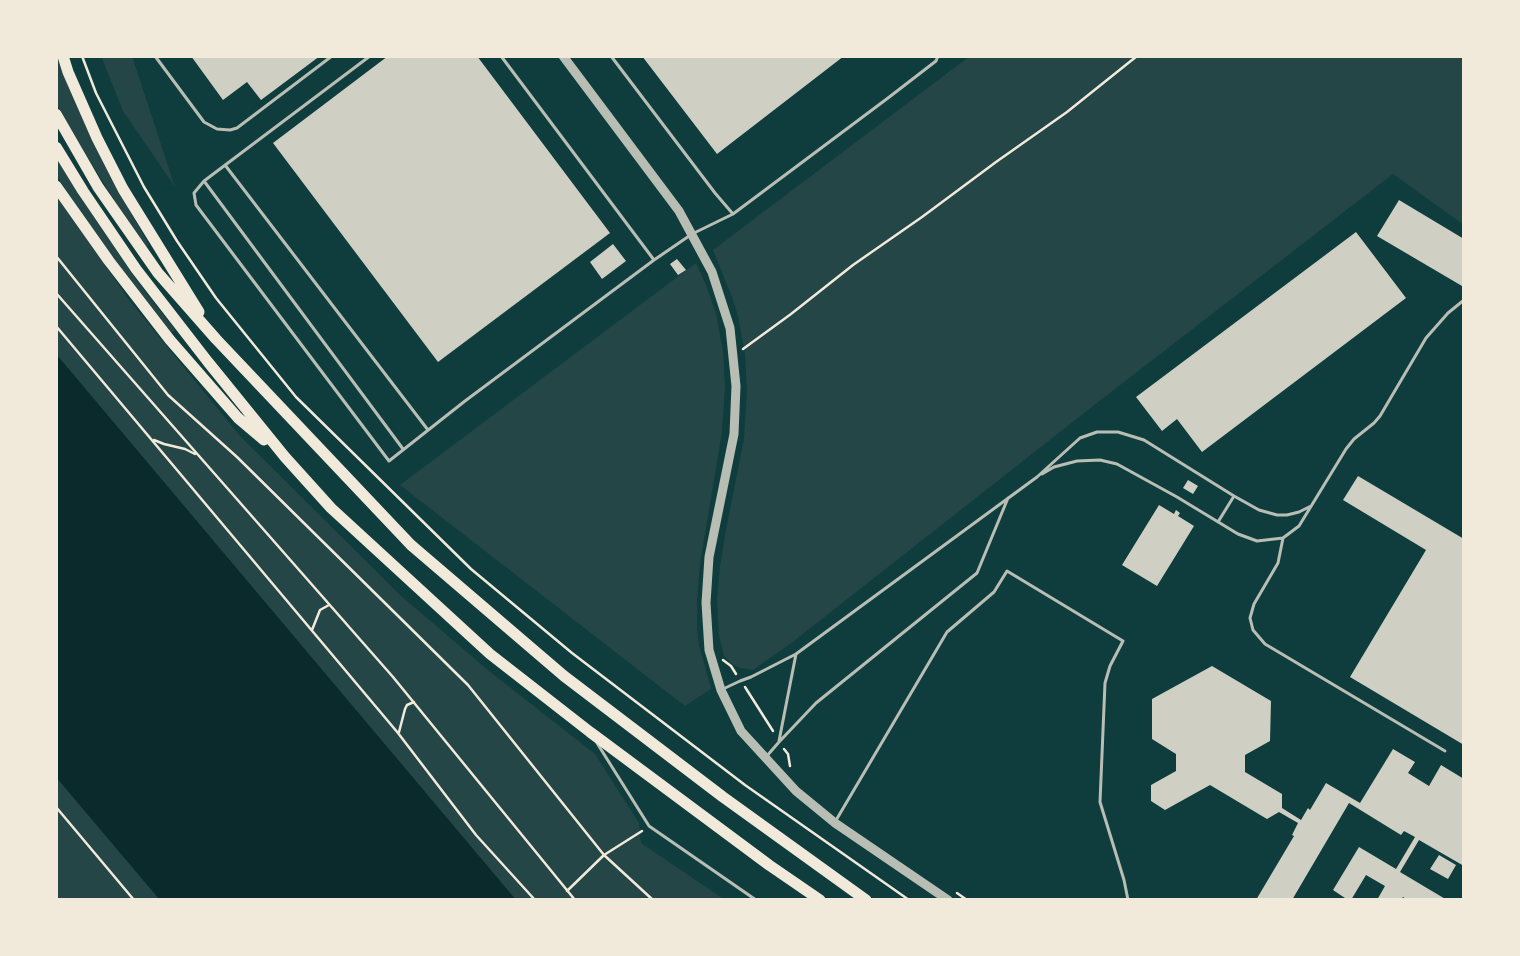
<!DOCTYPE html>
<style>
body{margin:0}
#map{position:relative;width:1520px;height:956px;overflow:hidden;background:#0f3d3e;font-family:"Space Grotesk",sans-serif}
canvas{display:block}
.frame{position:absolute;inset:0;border:58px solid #f1e9da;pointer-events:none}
</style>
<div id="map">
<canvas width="1520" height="956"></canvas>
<div class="frame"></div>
</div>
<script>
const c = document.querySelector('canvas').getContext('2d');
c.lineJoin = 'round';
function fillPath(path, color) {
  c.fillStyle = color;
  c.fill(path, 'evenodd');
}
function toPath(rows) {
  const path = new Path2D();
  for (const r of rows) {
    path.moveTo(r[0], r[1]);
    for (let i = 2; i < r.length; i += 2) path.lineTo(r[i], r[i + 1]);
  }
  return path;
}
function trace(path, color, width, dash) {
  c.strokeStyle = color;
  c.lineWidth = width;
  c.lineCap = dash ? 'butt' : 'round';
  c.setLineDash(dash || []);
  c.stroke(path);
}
fillPath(toPath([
 [56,56,112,179,149,245,148,246,146,247,116,203,91,163,56,103],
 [101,56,132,56,175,187,123,111],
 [970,56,1464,56,1464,225,1393,174,1093,406,790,644,753,670,740,668,732,664,724,656,719,636,717,600,720,567,725,535,744,439,747,391,746,372,745,354,738,316,732,297,713,250],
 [56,157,89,210,137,281,175,330,172,333,131,281,94,231,56,175],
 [56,194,129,300,240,436,400,595,489,671,595,754,639,823,641,843,725,900,516,900,56,354],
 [696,263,706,285,716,314,723,351,725,386,722,432,700,564,697,599,697,629,699,645,711,689,685,706,400,485],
 [56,777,160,900,56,900]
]), '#244646');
fillPath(toPath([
 [56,354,516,900,160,900,56,777]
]), '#0a2a2b');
fillPath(toPath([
 [191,56,320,56,261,100,247,82,223,100],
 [388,56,477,56,610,233,438,362,273,143],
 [642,56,844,56,717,154],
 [1399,200,1464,239,1464,283,1462,286,1377,236],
 [1356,232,1406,298,1202,452,1177,419,1162,431,1136,397],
 [613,244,626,261,602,279,590,262],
 [677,259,686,270,678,275,670,264],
 [1358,476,1464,539,1464,745,1350,677,1426,550,1343,500],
 [1188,480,1198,486,1193,494,1183,488],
 [1159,505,1174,514,1176,510,1180,513,1178,516,1194,526,1157,586,1122,565],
 [1212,666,1271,701,1270,741,1245,755,1245,772,1282,794,1282,808,1301,820,1308,808,1310,810,1326,783,1360,803,1393,749,1415,762,1408,773,1429,786,1441,765,1464,779,1464,866,1419,840,1400,872,1447,900,1408,900,1403,897,1401,900,1377,900,1385,886,1366,875,1351,900,1348,900,1333,890,1359,847,1396,869,1415,837,1404,831,1401,835,1349,803,1292,900,1256,900,1294,836,1292,835,1298,823,1279,812,1267,819,1210,785,1165,810,1151,801,1151,785,1176,771,1176,754,1152,739,1152,699],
 [1439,855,1456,865,1448,879,1430,869]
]), '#cfcfc3');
trace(toPath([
 [82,56,96,93,144,187,177,241,216,298,296,397,471,569,572,653,745,785,909,900],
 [56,256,168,395,237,457,468,685,604,855,653,900],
 [56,293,393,677,575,900],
 [56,326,398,733,476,835,535,900],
 [743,349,791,314,853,265,922,217,996,162,1067,112,1137,56],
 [154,440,164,444,185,449,195,454],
 [312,630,320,610,329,605],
 [723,660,731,666,736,674],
 [745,687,773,731],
 [399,732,405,709,407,705,414,702],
 [784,749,788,754,790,766],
 [56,807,134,900],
 [567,891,604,855,642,831],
 [957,893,967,900]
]), '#f1e9da', 2.5);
trace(toPath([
 [155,56,204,122,217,129,230,130,237,128,332,56],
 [370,56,204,181,194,193,196,205,389,461,465,401,654,260],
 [501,56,654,260,692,234,733,214,888,98,936,61,938,56],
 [611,56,715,193,733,214],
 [225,165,428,430],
 [204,181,403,449],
 [1042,474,1054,467,1077,461,1100,460,1117,464,1177,497,1238,534,1257,541,1283,538,1299,526,1346,449,1354,439,1374,423,1380,416,1426,338,1448,313,1464,300],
 [1234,496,1259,510,1277,515,1287,515,1299,512,1311,506],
 [1283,538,1278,563,1254,604,1250,618,1253,630,1265,644,1445,751],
 [723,689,740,681,751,677,796,654,1037,477,1080,438,1097,432,1118,432,1144,440,1234,496,1218,522],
 [779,741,796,654],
 [597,743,649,826,756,900],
 [766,757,779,742,816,703,977,573,1008,498],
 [835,822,947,632,994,592,1007,571,1123,641,1110,666,1105,683,1100,802,1124,880,1128,900]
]), '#b8beb3', 3);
trace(toPath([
 [563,56,679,211,712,272,730,328,736,386,734,434,709,557,706,603,709,650,721,690,741,731,796,791,835,823,948,900]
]), '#b8beb3', 9);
trace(toPath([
 [63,56,68,72,97,138,123,189,199,312],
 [56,114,98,187,158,273,216,339,411,545,564,676,723,797,866,900],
 [56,147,83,191,136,269,208,362,285,457,331,508,490,654,590,732,769,865,820,900],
 [56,186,109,261,170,340,238,418,264,440]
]), '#f1e9da', 11);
</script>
